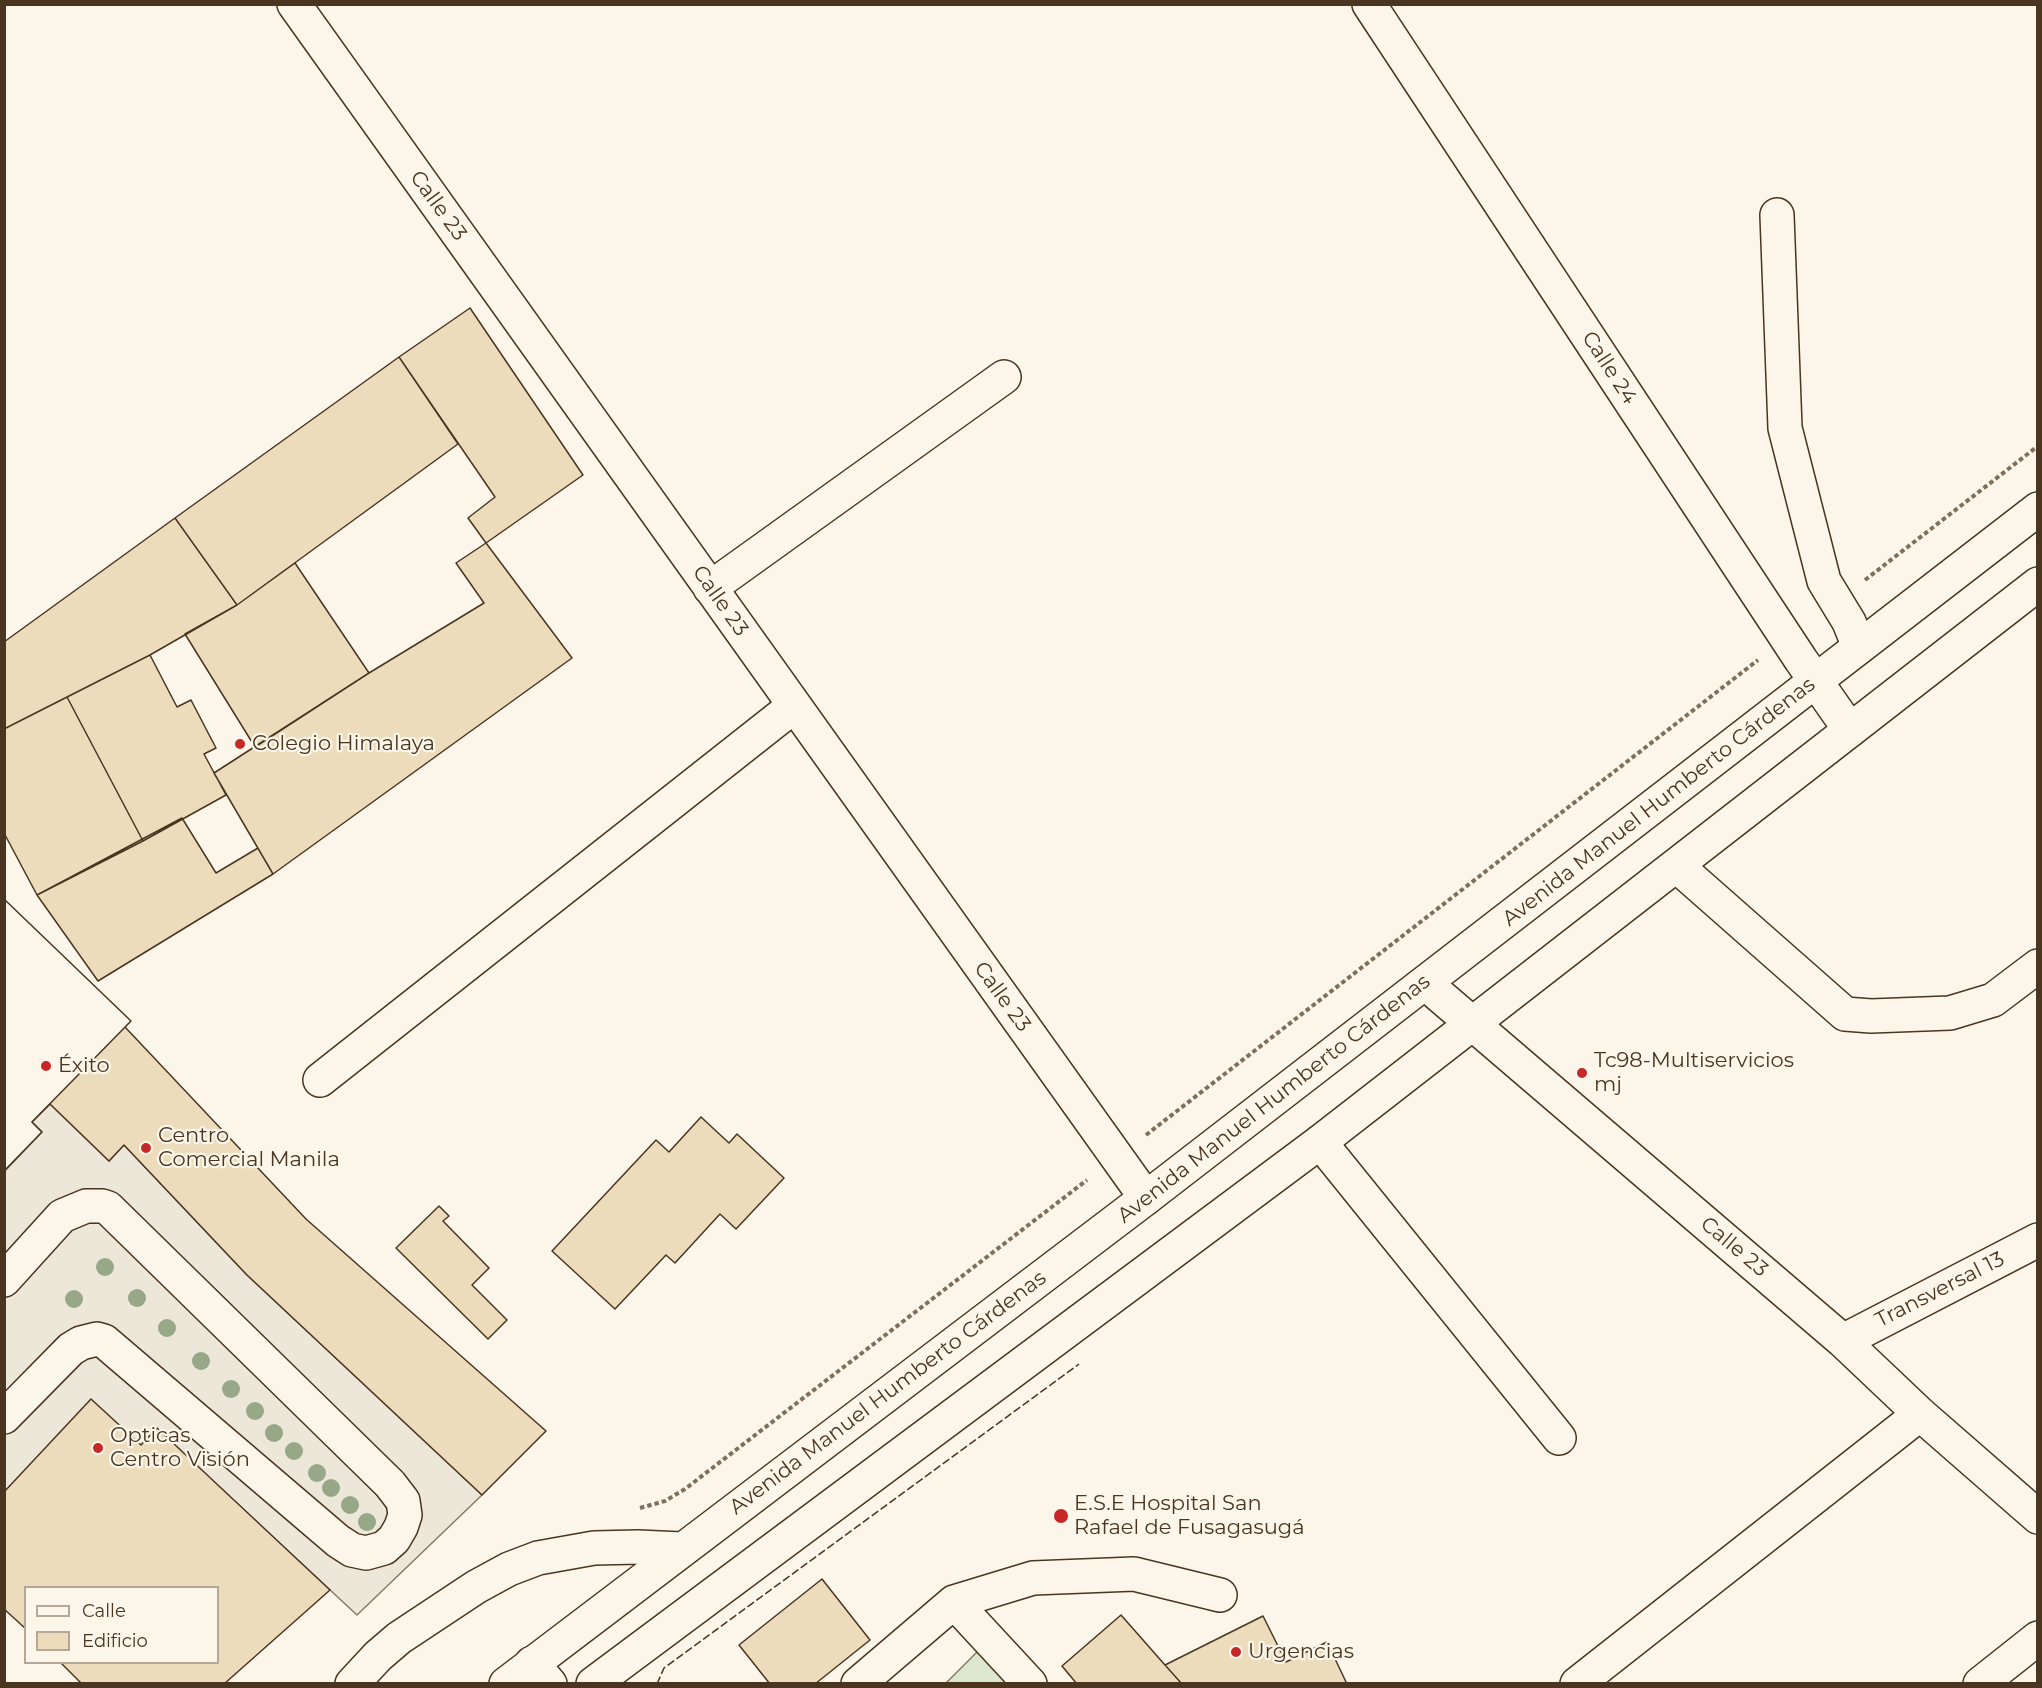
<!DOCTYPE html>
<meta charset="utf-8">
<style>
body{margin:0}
#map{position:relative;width:2042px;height:1688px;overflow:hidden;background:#fbf6e9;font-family:Montserrat,sans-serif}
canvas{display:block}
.frame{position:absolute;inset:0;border:6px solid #4a3520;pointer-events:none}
.legend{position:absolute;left:24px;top:1586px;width:195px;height:78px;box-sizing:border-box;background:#fbf6e9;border:2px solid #b4a999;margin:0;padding:8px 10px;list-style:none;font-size:18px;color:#4a3520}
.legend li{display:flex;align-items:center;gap:12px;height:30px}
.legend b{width:30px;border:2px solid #b4a999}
</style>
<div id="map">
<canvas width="2042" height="1688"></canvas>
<div class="frame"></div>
<ul class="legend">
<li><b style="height:8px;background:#fbf6e9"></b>Calle</li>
<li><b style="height:16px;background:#ecdcbc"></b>Edificio</li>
</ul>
</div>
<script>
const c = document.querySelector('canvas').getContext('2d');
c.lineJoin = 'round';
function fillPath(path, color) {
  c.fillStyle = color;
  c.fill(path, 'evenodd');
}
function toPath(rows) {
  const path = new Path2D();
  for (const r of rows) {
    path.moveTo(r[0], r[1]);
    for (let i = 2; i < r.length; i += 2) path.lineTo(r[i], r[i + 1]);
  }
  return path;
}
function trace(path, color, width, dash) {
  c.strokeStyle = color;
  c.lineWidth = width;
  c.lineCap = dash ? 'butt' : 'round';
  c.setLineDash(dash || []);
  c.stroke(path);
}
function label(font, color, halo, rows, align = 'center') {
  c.font = font + ' Montserrat,sans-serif';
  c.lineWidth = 4.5;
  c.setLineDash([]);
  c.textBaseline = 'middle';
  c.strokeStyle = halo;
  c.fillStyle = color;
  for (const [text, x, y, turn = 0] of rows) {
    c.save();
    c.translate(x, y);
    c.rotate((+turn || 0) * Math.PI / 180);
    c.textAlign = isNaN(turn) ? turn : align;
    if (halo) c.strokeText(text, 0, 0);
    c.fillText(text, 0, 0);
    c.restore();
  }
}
const green = toPath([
 [982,1647,1017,1684,945,1684,982,1647]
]);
fillPath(green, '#dce7d0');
trace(green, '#887966', 1.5);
const parking = toPath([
 [50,1104,109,1161,124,1145,247,1275,482,1495,357,1615,157,1429,141,1445,5,1492,5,1171,42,1132,32,1122,50,1104]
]);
fillPath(parking, '#ede7d9');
trace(parking, '#887966', 1.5);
const building = toPath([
 [470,308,583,475,486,543,468,518,495,497,399,357,470,308],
 [399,357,458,444,237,605,175,518,399,357],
 [175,518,237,605,150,655,4,729,4,642,175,518],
 [486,543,572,658,273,874,214,773,369,673,484,603,456,563,486,543],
 [295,563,369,673,255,747,185,634,237,605,295,563],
 [150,655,177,707,191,700,216,748,204,754,226,795,143,841,67,697,150,655],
 [67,697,143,841,37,895,4,833,4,729,67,697],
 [182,818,216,873,258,848,273,874,98,981,37,895,182,818],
 [4,899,131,1021,125,1027,306,1219,546,1431,482,1495,247,1275,124,1145,109,1161,50,1104,32,1122,42,1132,4,1171,4,899],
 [4,899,131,1021,32,1122,42,1132,4,1171,4,899],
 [701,1117,729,1143,737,1134,784,1178,736,1229,720,1214,675,1263,666,1255,615,1309,552,1251,656,1140,669,1152,701,1117],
 [439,1206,449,1216,443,1221,489,1268,472,1285,507,1320,488,1339,396,1248,439,1206],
 [91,1399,141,1445,157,1428,330,1590,224,1684,82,1684,60,1662,218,1662,218,1588,26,1588,26,1629,4,1609,4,1492,91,1399],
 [822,1579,870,1640,815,1684,770,1684,739,1645,822,1579],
 [1121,1615,1165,1665,1182,1684,1077,1684,1062,1666,1121,1615],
 [1263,1616,1286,1662,1327,1642,1347,1684,1182,1684,1165,1665,1263,1616]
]);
fillPath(building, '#ecdcbc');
trace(building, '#4a3520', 1.5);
const minor = toPath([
 [294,4,1146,1198],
 [1369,4,1801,660,1850,730],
 [1777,215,1785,428,1824,581,1849,622,1859,647],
 [710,588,1004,377],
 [1677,866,1845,1014,1871,1016,1950,1013,1993,1000,2038,966],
 [1425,983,1843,1341,1920,1414,2038,1517],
 [320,1080,794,706],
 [1320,1142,1559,1438],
 [4,1280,62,1216,86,1206,102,1206,108,1208,390,1484,403,1501,405,1515,401,1527,394,1539,384,1548,366,1553,352,1550,338,1541,104,1341,97,1339,81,1343,71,1349,4,1417],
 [1843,1341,2038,1240],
 [954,1602,1030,1684],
 [532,1663,550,1684],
 [352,1684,378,1656,399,1638,476,1587,509,1569,538,1558,594,1548,638,1547,682,1549],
 [858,1684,954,1602,1033,1578,1134,1574,1220,1595],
 [1577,1684,1920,1414],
 [1980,1684,2038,1638]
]);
const major = toPath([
 [506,1684,1146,1198,2038,509],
 [593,1684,1320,1142,2038,584]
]);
trace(minor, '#4a3520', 36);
trace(major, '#4a3520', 36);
trace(toPath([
 [1865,580,2038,446],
 [1146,1135,1758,660],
 [640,1508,665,1501,685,1489,1087,1180]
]), '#7f6f5c', 4, [4.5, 3]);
trace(minor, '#fbf6e9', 33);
trace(major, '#fbf6e9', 33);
trace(toPath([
 [657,1684,664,1668,1079,1364]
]), '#4a3520', 1.5, [8, 3]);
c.fillStyle = '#96a887';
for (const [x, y] of [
 [105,1267],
 [137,1298],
 [74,1299],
 [167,1328],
 [201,1361],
 [231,1389],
 [255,1411],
 [274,1433],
 [294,1451],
 [317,1473],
 [331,1488],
 [350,1505],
 [367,1522]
]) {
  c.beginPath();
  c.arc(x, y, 9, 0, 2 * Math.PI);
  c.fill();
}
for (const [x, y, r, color] of [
 [240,744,6,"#c62828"],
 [46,1066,6,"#c62828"],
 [1582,1073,6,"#c62828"],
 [146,1148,6,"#c62828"],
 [98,1448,6,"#c62828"],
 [1061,1516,8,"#c62828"],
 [1236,1652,6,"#c62828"]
]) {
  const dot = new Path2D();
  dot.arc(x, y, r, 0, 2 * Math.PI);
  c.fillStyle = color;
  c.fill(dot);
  trace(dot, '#fbf6e9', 2);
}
label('21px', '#4a3520', '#fbf6e9', [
 ["Calle 23",438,206,54],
 ["Calle 24",1609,368,57],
 ["Calle 23",720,601,55],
 ["Avenida Manuel Humberto Cárdenas",1659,802,-38],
 ["Calle 23",1002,997,54],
 ["Avenida Manuel Humberto Cárdenas",1274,1099,-38],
 ["Calle 23",1734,1247,40],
 ["Transversal 13",1940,1290,-27],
 ["Avenida Manuel Humberto Cárdenas",888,1393,-37]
]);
label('21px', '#4a3520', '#fbf6e9', [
 ["Colegio Himalaya",252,744],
 ["Tc98-Multiservicios",1594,1061],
 ["mj",1594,1085],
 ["Éxito",58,1066],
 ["Centro",158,1136],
 ["Comercial Manila",158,1160],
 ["Opticas",110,1436],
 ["Centro Visión",110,1460],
 ["E.S.E Hospital San",1074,1504],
 ["Rafael de Fusagasugá",1074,1528],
 ["Urgencias",1248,1652]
], 'left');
</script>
